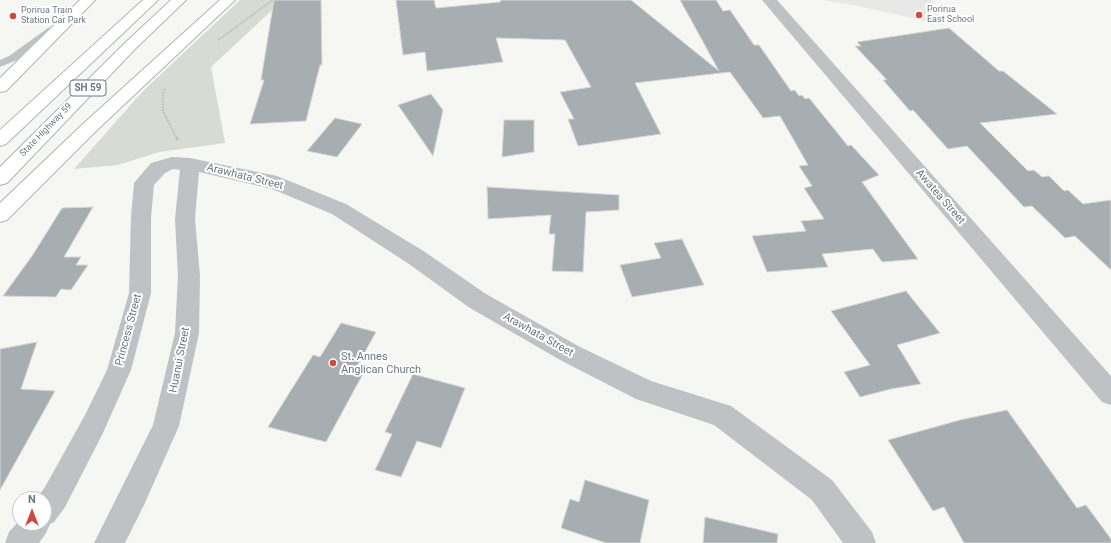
<!DOCTYPE html>
<style>
body{margin:0}
#map{position:relative;width:1111px;height:543px;overflow:hidden;background:#f6f6f3;font-family:Roboto,sans-serif}
canvas{display:block}
.north{position:absolute;left:12px;top:491px;width:40px;height:40px;box-sizing:border-box;background:#fff;border:1px solid #c3c9cd;border-radius:50%;rotate:0deg;font-size:11px;font-weight:700;line-height:16px;text-align:center;color:#687982}
.north::after{content:'';display:block;margin:auto;width:14px;height:18px;background:#d44936;clip-path:polygon(50% 0,100% 100%,50% 72%,0 100%)}
</style>
<div id="map">
<canvas width="1111" height="543"></canvas>
<div class="north">N</div>
</div>
<script>
const c = document.querySelector('canvas').getContext('2d');
c.lineJoin = 'round';
function fillPath(path, color) {
  c.fillStyle = color;
  c.fill(path, 'evenodd');
}
function toPath(rows) {
  const path = new Path2D();
  for (const r of rows) {
    path.moveTo(r[0], r[1]);
    for (let i = 2; i < r.length; i += 2) path.lineTo(r[i], r[i + 1]);
  }
  return path;
}
function trace(path, color, width, dash) {
  c.strokeStyle = color;
  c.lineWidth = width;
  c.lineCap = dash ? 'butt' : 'round';
  c.setLineDash(dash || []);
  c.stroke(path);
}
function label(font, color, halo, rows, align = 'center') {
  c.font = font + ' Roboto,sans-serif';
  c.lineWidth = 4;
  c.setLineDash([]);
  c.textBaseline = 'middle';
  c.strokeStyle = halo;
  c.fillStyle = color;
  for (const [text, x, y, turn = 0] of rows) {
    c.save();
    c.translate(x, y);
    c.rotate((+turn || 0) * Math.PI / 180);
    c.textAlign = isNaN(turn) ? turn : align;
    if (halo) c.strokeText(text, 0, 0);
    c.fillText(text, 0, 0);
    c.restore();
  }
}
fillPath(toPath([
 [822,0,932,0,944,25,853,5]
]), '#e7e8e7');
fillPath(toPath([
 [240,0,283,0,211,67,225,143,159,152,118,165,74,169,143,91]
]), '#d6dbd3');
const building = toPath([
 [274,0,321,0,322,65,320,65,306,121,250,124,264,80,261,80,274,0],
 [396,0,434,0,436,8,500,2,501,0,631,0,719,71,680,0,716,0,723,11,730,10,754,45,759,45,791,91,795,90,799,96,802,95,805,99,809,98,848,146,851,145,879,175,862,182,918,259,882,262,873,249,822,254,828,267,767,272,752,236,806,231,801,221,824,219,804,188,812,186,799,166,808,165,780,116,763,118,730,72,635,83,661,134,578,146,568,119,574,119,560,92,591,87,565,40,496,38,503,62,427,71,425,52,403,55,396,0],
 [949,28,999,71,1003,71,1057,114,980,123,1028,171,1034,170,1042,177,1049,176,1064,191,1068,190,1083,204,1111,200,1111,270,1075,236,1065,238,1032,206,1024,207,967,146,948,149,913,110,910,111,883,80,887,80,855,46,861,46,857,42,949,28],
 [431,94,443,110,433,156,398,105,431,94],
 [335,118,362,124,337,157,307,151,335,118],
 [504,120,534,120,534,152,502,157,504,120],
 [487,187,619,195,619,210,586,212,583,272,552,271,555,234,549,234,551,215,488,219,487,187],
 [93,207,64,257,81,257,76,265,88,265,71,290,61,289,56,297,3,296,32,256,62,208,93,207],
 [682,239,704,285,632,297,620,265,661,258,654,243,682,239],
 [906,291,940,333,897,345,921,384,891,389,860,397,844,372,870,365,831,311,906,291],
 [341,323,376,332,355,370,364,372,326,442,268,427,313,355,320,357,341,323],
 [37,342,21,389,55,391,0,490,0,349,37,342],
 [413,374,465,388,441,448,417,441,401,477,375,470,392,434,385,432,413,374],
 [1007,410,1077,508,1086,505,1111,539,1111,543,964,543,944,507,933,511,888,440,960,420,1007,410],
 [585,480,649,500,640,543,606,543,561,528,570,499,579,502,585,480],
 [705,517,778,534,777,543,703,543,705,517]
]);
fillPath(building, '#a6aeb2');
trace(building, '#d8d7d6', 1);
const primary = toPath([
 [80,0,95,0,6,91,0,92,0,78,80,0],
 [143,0,158,0,6,144,0,146,0,130,143,0],
 [171,0,186,0,136,48,7,183,0,185,0,167,126,42,171,0],
 [220,0,235,0,96,131,7,220,0,222,0,203,84,123,220,0]
]);
trace(primary, '#afb5b8', 2);
trace(toPath([
 [218,40,273,0],
 [165,89,163,93,163,111,177,139]
]), '#b8bbbd', 2, [1.5, 1.5]);
trace(toPath([
 [177,138,178,141]
]), '#b8bbbd', 2.5, [2, 2]);
fillPath(toPath([
 [52,27,56,28,57,30,56,32,17,60,0,67,0,60,9,56,48,28,52,27]
]), '#bec2c5');
fillPath(toPath([
 [762,0,777,0,1111,376,1111,405,1102,402,762,0],
 [172,157,190,158,277,176,346,204,425,252,486,294,580,347,651,381,731,406,832,480,872,532,876,543,843,543,812,500,714,425,636,399,562,361,470,308,409,264,332,214,272,189,199,172,195,219,200,276,199,333,179,426,144,505,125,543,94,543,153,425,175,333,178,276,175,219,180,170,173,169,165,173,154,185,151,217,151,293,131,370,103,433,65,507,54,522,50,524,46,533,39,543,5,543,9,532,20,520,20,523,44,523,44,499,36,499,45,487,85,415,107,370,129,293,131,217,134,183,151,163,172,157]
]), '#bec2c5');
fillPath(primary, '#fff');
for (const [x, y, r, color] of [
 [919,15,4,"#d44936"],
 [13,16,4,"#d44936"],
 [333,363,4,"#d44936"]
]) {
  const dot = new Path2D();
  dot.arc(x, y, r, 0, 2 * Math.PI);
  c.fillStyle = color;
  c.fill(dot);
  trace(dot, '#fff', 1.5);
}
label('9px', '#687982', '#fff', [
 ["Porirua",927,10],
 ["East School",927,20],
 ["Porirua Train",21,11],
 ["Station Car Park",21,21]
], 'left');
label('9px', '#687982', '#fff', [
 ["State Highway 59",46,130,-46]
]);
for (const [x, y, w] of [
 [88,88,36]
]) {
  const box = new Path2D();
  box.roundRect(x - w / 2, y - 8, w, 16, 3);
  c.fillStyle = '#fff';
  c.fill(box);
  trace(box, '#687982', 1);
}
label('bold 10px', '#687982', null, [
 ["SH 59",88,88]
]);
label('11px', '#687982', '#fff', [
 ["Arawhata Street",245,177,14],
 ["Awatea Street",940,197,49],
 ["Princess Street",129,330,-75],
 ["Arawhata Street",538,335,29],
 ["Huanui Street",180,360,-79]
]);
label('11px', '#687982', '#fff', [
 ["St. Annes",341,357],
 ["Anglican Church",341,370]
], 'left');
</script>
